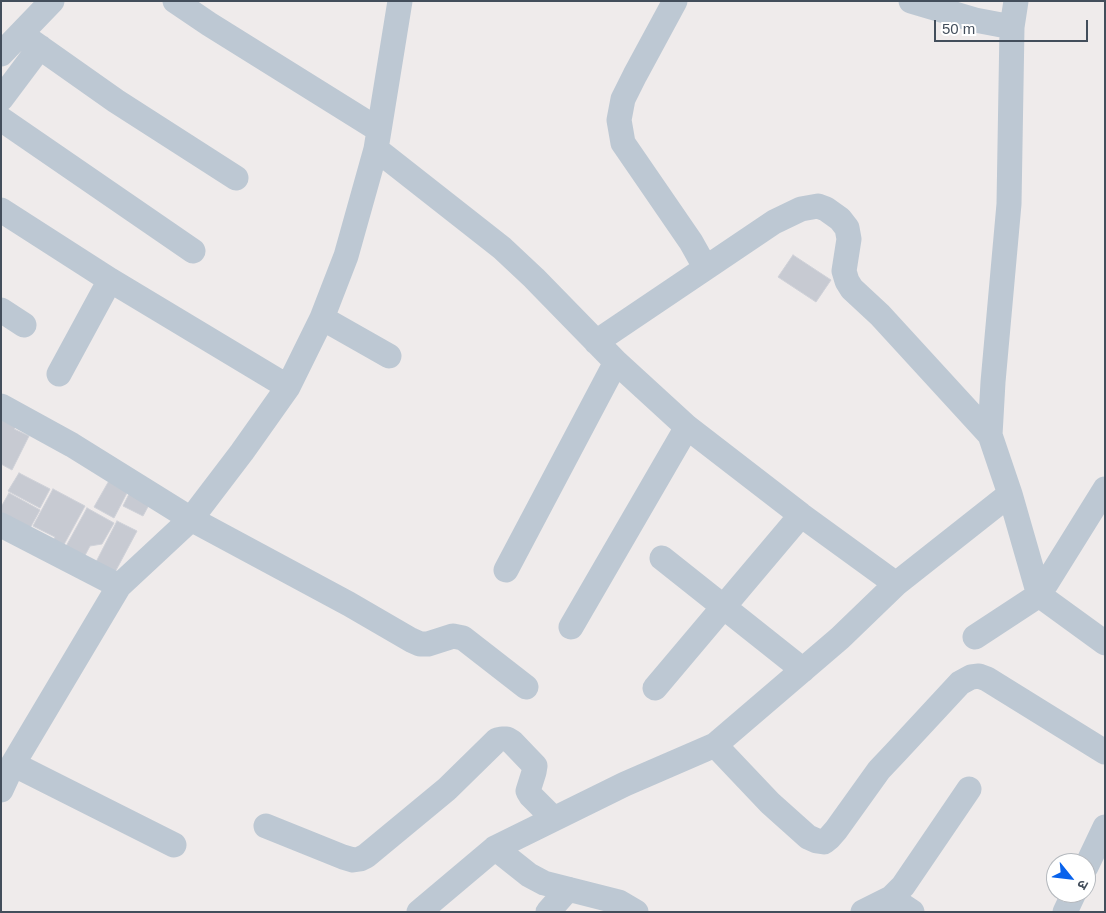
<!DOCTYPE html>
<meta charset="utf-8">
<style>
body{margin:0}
#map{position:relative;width:1106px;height:913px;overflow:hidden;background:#efebeb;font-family:Helvetica,"Noto Sans Devanagari",sans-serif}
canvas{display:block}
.frame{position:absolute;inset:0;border:2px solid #434e5b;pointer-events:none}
.north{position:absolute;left:1046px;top:853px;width:50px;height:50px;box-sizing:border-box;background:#fff;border:1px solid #b4b8bd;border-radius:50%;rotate:119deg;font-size:14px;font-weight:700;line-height:20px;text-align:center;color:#434e5b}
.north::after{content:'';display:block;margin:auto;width:18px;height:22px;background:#0862ec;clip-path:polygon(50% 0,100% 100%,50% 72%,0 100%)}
.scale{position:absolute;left:934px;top:20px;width:154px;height:22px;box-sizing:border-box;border:2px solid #434e5b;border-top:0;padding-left:6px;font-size:15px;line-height:18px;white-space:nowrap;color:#434e5b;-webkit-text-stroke:4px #fff;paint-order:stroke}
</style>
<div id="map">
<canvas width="1106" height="913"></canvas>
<div class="frame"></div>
<div class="north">उ</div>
<div class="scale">50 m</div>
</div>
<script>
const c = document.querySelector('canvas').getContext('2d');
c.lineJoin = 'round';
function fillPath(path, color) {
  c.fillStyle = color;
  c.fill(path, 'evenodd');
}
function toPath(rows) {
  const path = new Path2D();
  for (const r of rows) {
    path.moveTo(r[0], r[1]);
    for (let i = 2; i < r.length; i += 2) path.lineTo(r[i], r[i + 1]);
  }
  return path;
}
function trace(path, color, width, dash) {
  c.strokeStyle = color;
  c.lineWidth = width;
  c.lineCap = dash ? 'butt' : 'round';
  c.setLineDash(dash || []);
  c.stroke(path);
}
const building = toPath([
 [793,255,831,280,816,302,778,277,793,255],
 [3,418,17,425,14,429,29,436,12,470,1,464,1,422,3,418],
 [19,473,50,489,40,508,8,491,19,473],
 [110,479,129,489,114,518,94,507,110,479],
 [53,489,85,506,61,550,51,544,55,537,33,526,53,489],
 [131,490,151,501,143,516,123,506,131,490],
 [9,493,40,510,29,530,1,515,1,507,9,493],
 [87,508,114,523,102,544,90,546,82,561,64,550,87,508],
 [117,521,137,531,114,574,95,564,117,521]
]);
fillPath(building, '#c7cad2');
trace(building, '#cfd1d8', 1);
trace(toPath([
 [175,1,209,24,379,130],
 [675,1,635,75,623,99,619,120,623,143,691,242,705,267],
 [911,1,975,20,1012,27],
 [21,34,116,101,236,178],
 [1,54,52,1],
 [1,99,40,47],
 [1,119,193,251],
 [376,149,502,248,534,278,616,362,687,427,801,515,896,584],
 [1,210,110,280,288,387],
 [1,310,24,325],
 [322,318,389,356],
 [596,342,774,222,801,209,818,206,826,209,840,219,847,228,849,239,844,271,847,281,852,289,880,315,990,435],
 [59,374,110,280],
 [1,406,72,445,191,519,349,604,411,640,420,644,428,644,453,636,463,638,526,687],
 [1010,494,990,435,993,382,1009,204,1012,27,1016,1],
 [1,525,119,586],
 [662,558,803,670],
 [506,570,616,362],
 [571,627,687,427],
 [975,637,1039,595,1105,489],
 [655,688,801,515],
 [715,745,770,803,808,837,817,841,824,842,829,838,836,830,879,770,896,752,960,683,971,677,979,676,987,679,1105,752],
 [13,764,174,845],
 [1,790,13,764,119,586,191,519,242,452,288,387,322,318,346,256,376,149,400,1],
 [266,826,343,857,353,860,360,859,366,856,447,789,497,740,502,739,507,739,512,742,535,766,534,772,528,791,531,796,554,819],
 [495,848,529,875,544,883,619,902,636,912],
 [1086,867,1105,827],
 [891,898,912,912],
 [419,912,495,848,625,784,715,745,840,638,896,584,1010,494,1039,595,1105,643],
 [548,912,568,889],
 [863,912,891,898,903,886,969,789],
 [1065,912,1074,893]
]), '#bdc8d3', 25);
</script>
